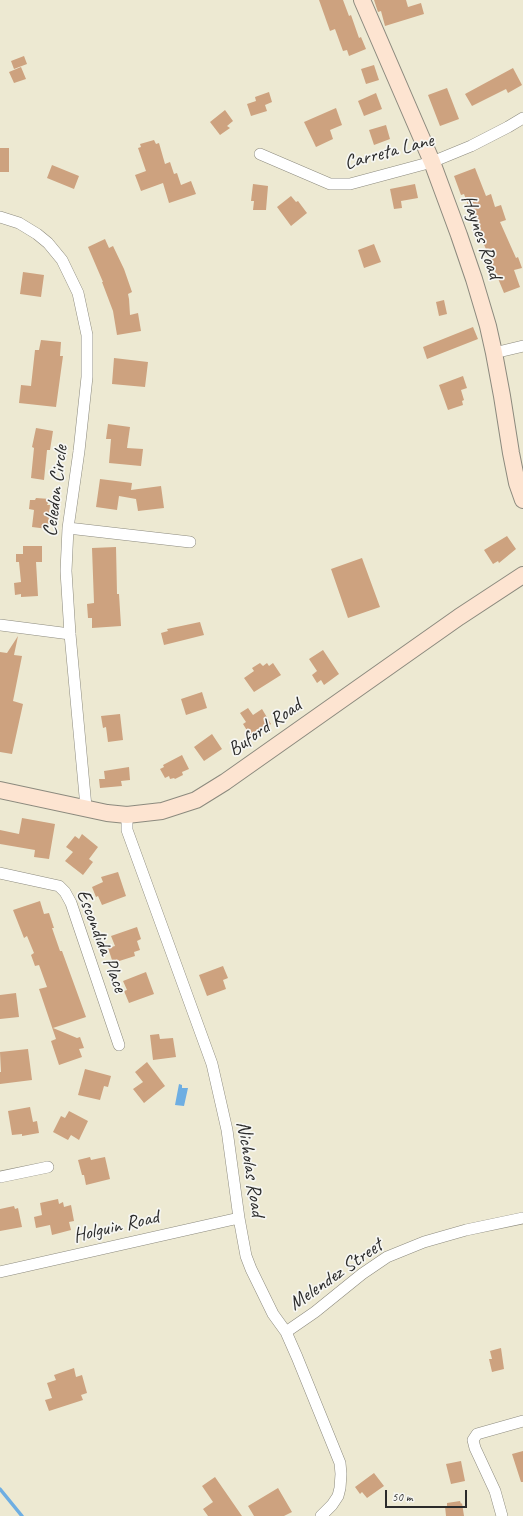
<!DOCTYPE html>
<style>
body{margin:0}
#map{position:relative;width:523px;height:1516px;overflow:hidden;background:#ede9d2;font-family:Caveat,sans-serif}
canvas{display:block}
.scale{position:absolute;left:385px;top:1490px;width:82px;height:18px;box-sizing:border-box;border:2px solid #2b2b2b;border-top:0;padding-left:5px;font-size:12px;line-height:14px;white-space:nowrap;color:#2b2b2b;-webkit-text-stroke:3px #f6f6f2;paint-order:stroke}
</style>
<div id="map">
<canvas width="523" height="1516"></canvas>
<div class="scale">50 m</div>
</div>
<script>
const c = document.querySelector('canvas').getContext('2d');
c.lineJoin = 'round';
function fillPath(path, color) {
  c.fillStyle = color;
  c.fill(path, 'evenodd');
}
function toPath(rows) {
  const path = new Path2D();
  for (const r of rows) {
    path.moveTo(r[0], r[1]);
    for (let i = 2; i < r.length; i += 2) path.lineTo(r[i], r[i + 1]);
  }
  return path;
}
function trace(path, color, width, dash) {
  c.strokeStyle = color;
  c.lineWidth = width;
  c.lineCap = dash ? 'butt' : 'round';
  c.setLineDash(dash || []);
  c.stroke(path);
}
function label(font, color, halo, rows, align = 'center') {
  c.font = font + ' Caveat,sans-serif';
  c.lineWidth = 3.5;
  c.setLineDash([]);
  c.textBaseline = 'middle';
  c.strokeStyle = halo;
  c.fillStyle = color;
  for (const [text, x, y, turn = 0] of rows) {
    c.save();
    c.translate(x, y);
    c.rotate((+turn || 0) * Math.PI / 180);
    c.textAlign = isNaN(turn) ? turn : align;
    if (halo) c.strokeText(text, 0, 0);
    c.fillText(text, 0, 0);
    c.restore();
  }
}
fillPath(toPath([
 [179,1084,182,1085,182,1088,188,1088,184,1106,175,1105]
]), '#6eaee2');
trace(toPath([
 [0,1489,22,1516]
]), '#6eaee2', 3.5);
fillPath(toPath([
 [319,0,343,0,349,16,351,15,359,38,361,37,366,49,349,56,347,50,343,51,335,29,330,31],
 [374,0,406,0,408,7,421,3,424,14,385,26,381,11,378,12],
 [24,56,27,64,14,69,11,61],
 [374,65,379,80,366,84,361,69],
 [21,67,26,79,14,83,9,72],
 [513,68,522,85,508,93,506,89,472,106,465,94],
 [447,88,459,119,440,126,428,95],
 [269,92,272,102,265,105,267,111,251,116,247,104,256,101,255,97],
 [376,93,382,109,364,116,358,101],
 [336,108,342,125,330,130,333,139,316,147,304,122],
 [225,110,233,121,227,126,230,128,220,135,210,122],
 [386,125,390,139,374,145,369,130],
 [154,140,156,144,159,143,165,164,170,162,174,174,177,173,181,185,191,181,196,194,169,203,163,183,141,191,135,175,146,171,138,148,141,147,140,144],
 [0,148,9,148,9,172,0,172],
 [52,165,79,176,74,189,47,178],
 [475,168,486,196,491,194,495,207,501,205,506,220,500,222,516,258,518,257,522,268,514,270,520,287,504,293,478,230,477,230,464,194,461,195,454,176],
 [253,184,268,186,266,210,253,210,254,201,251,201],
 [415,184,418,198,401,201,402,208,394,209,390,189],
 [291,196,296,202,298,201,307,213,291,226,277,207],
 [105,239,109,248,113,246,124,269,132,292,128,294,129,299,130,315,138,313,141,331,117,335,113,311,102,282,103,282,88,247],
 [374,244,381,262,364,268,358,250],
 [23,272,44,275,41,297,20,294],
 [444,300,447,314,439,316,436,302],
 [473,327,478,339,427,359,423,347],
 [41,340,61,342,60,356,63,356,56,407,19,403,21,385,31,386,35,350,39,350],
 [114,358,148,362,145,387,112,384],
 [463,376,467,388,461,390,464,400,462,401,463,405,448,410,439,385],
 [108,424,130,427,127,448,143,449,141,466,109,463,111,439,106,439],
 [36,428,53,431,50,450,47,450,44,480,31,478,34,448,32,447],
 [100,479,132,483,131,490,161,486,164,508,138,511,136,499,119,496,117,510,96,507],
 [36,498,50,499,47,505,50,505,48,529,32,527,34,510,29,509,30,500,35,500],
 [507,536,516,549,499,563,498,561,493,564,484,550],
 [23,546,42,546,42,562,36,562,38,596,21,597,21,594,15,595,14,583,21,582,19,562,16,562,16,554,23,554],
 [116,547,117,594,119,594,121,626,92,628,92,618,88,618,87,604,94,603,92,548],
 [362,558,380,607,348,618,331,569],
 [200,622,204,635,164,645,161,633,168,631,167,629],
 [18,636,14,655,22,656,13,701,23,704,12,754,0,752,0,652,7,653],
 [323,650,339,674,324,685,321,680,317,683,312,675,317,671,309,659],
 [260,663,263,666,267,663,269,666,273,663,281,675,254,692,244,678,254,671,252,668],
 [202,692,207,708,186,715,181,699],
 [248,708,253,715,262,709,271,724,251,737,243,724,246,722,240,713],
 [120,714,123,740,108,742,106,727,103,728,101,716],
 [212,734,222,749,204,761,194,747],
 [182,755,189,769,182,772,183,775,175,779,174,778,170,779,169,776,165,778,160,769,164,767,163,765],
 [129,767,130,780,121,781,122,786,100,788,99,779,105,779,104,771],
 [22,818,55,824,49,859,34,857,35,850,0,844,0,830,19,834],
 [82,834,98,847,89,859,93,862,83,875,65,861,73,852,66,847,75,836,79,839],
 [118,872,126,896,102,905,98,896,96,897,92,887,103,882,101,877],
 [40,901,44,914,49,913,54,928,52,928,60,951,62,951,86,1017,53,1028,77,1038,80,1037,84,1048,79,1049,82,1057,59,1065,51,1041,56,1039,39,989,47,987,39,965,35,966,31,955,34,953,27,936,24,938,13,910],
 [137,927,141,939,137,941,140,950,134,952,135,956,113,963,108,948,115,946,111,936],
 [223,966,228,978,223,980,226,989,207,996,199,975],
 [146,972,154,994,129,1003,124,991,127,990,123,981],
 [16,993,19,1017,0,1019,0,995],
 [159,1034,160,1039,173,1038,176,1057,153,1060,150,1035],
 [28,1049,32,1080,0,1084,0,1072,1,1072,0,1052],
 [147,1062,165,1086,144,1103,133,1089,143,1082,135,1072],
 [85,1069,111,1076,108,1087,104,1086,100,1100,78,1095],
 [30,1107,33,1122,37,1121,39,1133,22,1136,22,1134,12,1135,8,1111],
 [69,1111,88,1121,79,1140,71,1135,68,1140,53,1132,61,1116,65,1118],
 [90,1157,91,1160,105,1157,110,1179,86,1185,84,1175,82,1175,78,1160],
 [58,1199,59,1204,63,1202,64,1207,71,1205,74,1221,69,1222,71,1230,52,1235,50,1225,36,1228,34,1217,42,1215,40,1203],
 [14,1206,15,1209,18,1208,22,1227,0,1231,0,1209],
 [501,1348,504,1369,492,1372,489,1359,492,1359,490,1351],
 [74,1368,76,1377,82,1375,87,1393,81,1395,83,1400,49,1411,45,1400,52,1398,47,1383,56,1380,54,1375],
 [523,1451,523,1482,521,1482,512,1454],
 [461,1461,465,1481,451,1484,446,1464],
 [374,1473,384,1486,367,1498,362,1492,360,1494,355,1487],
 [215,1477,242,1516,208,1516,203,1509,213,1502,202,1486],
 [278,1488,292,1512,284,1516,254,1516,248,1506],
 [460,1501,461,1504,462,1503,464,1516,446,1516,445,1506,447,1506,447,1503]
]), '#cda27f');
const street = toPath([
 [260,154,330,184,350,184,432,162,471,146,508,127,523,118],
 [0,217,19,223,37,234,48,243,62,260,78,293,87,335,87,377,79,451,68,528,66,571,70,634,86,807],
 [494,353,523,346],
 [68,528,190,542],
 [0,625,70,634],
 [127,815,127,830,212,1064,227,1130,239,1218,246,1256,251,1269,273,1314,286,1332,297,1357,340,1463,341,1474,340,1488,338,1496,332,1505,321,1516],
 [0,873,59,886,65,892,71,903,119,1045],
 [0,1177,48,1167],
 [0,1272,239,1218],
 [286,1332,315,1312,362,1274,387,1257,424,1242,466,1230,523,1218],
 [502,1516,495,1491,475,1448,473,1440,477,1434,523,1421]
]);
const secondary = toPath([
 [362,0,432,162,459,235,474,279,488,326,494,353,502,396,511,453,517,483,523,500],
 [0,790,107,813,127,815,162,811,196,800,225,782,459,617,523,575]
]);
trace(street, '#8c8a7e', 12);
trace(secondary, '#8c8a7e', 18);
trace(street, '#fff', 11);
trace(secondary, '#fde4d1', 16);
label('20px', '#2b2b2b', '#f6f6f2', [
 ["Carreta Lane",389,152,-15],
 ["Haynes Road",481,237,71],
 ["Celedon Circle",56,491,-83],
 ["Buford Road",265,728,-35],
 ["Escondida Place",101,941,69],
 ["Nicholas Road",250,1169,81],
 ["Holguin Road",116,1227,-13],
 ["Melendez Street",336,1275,-35]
]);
</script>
